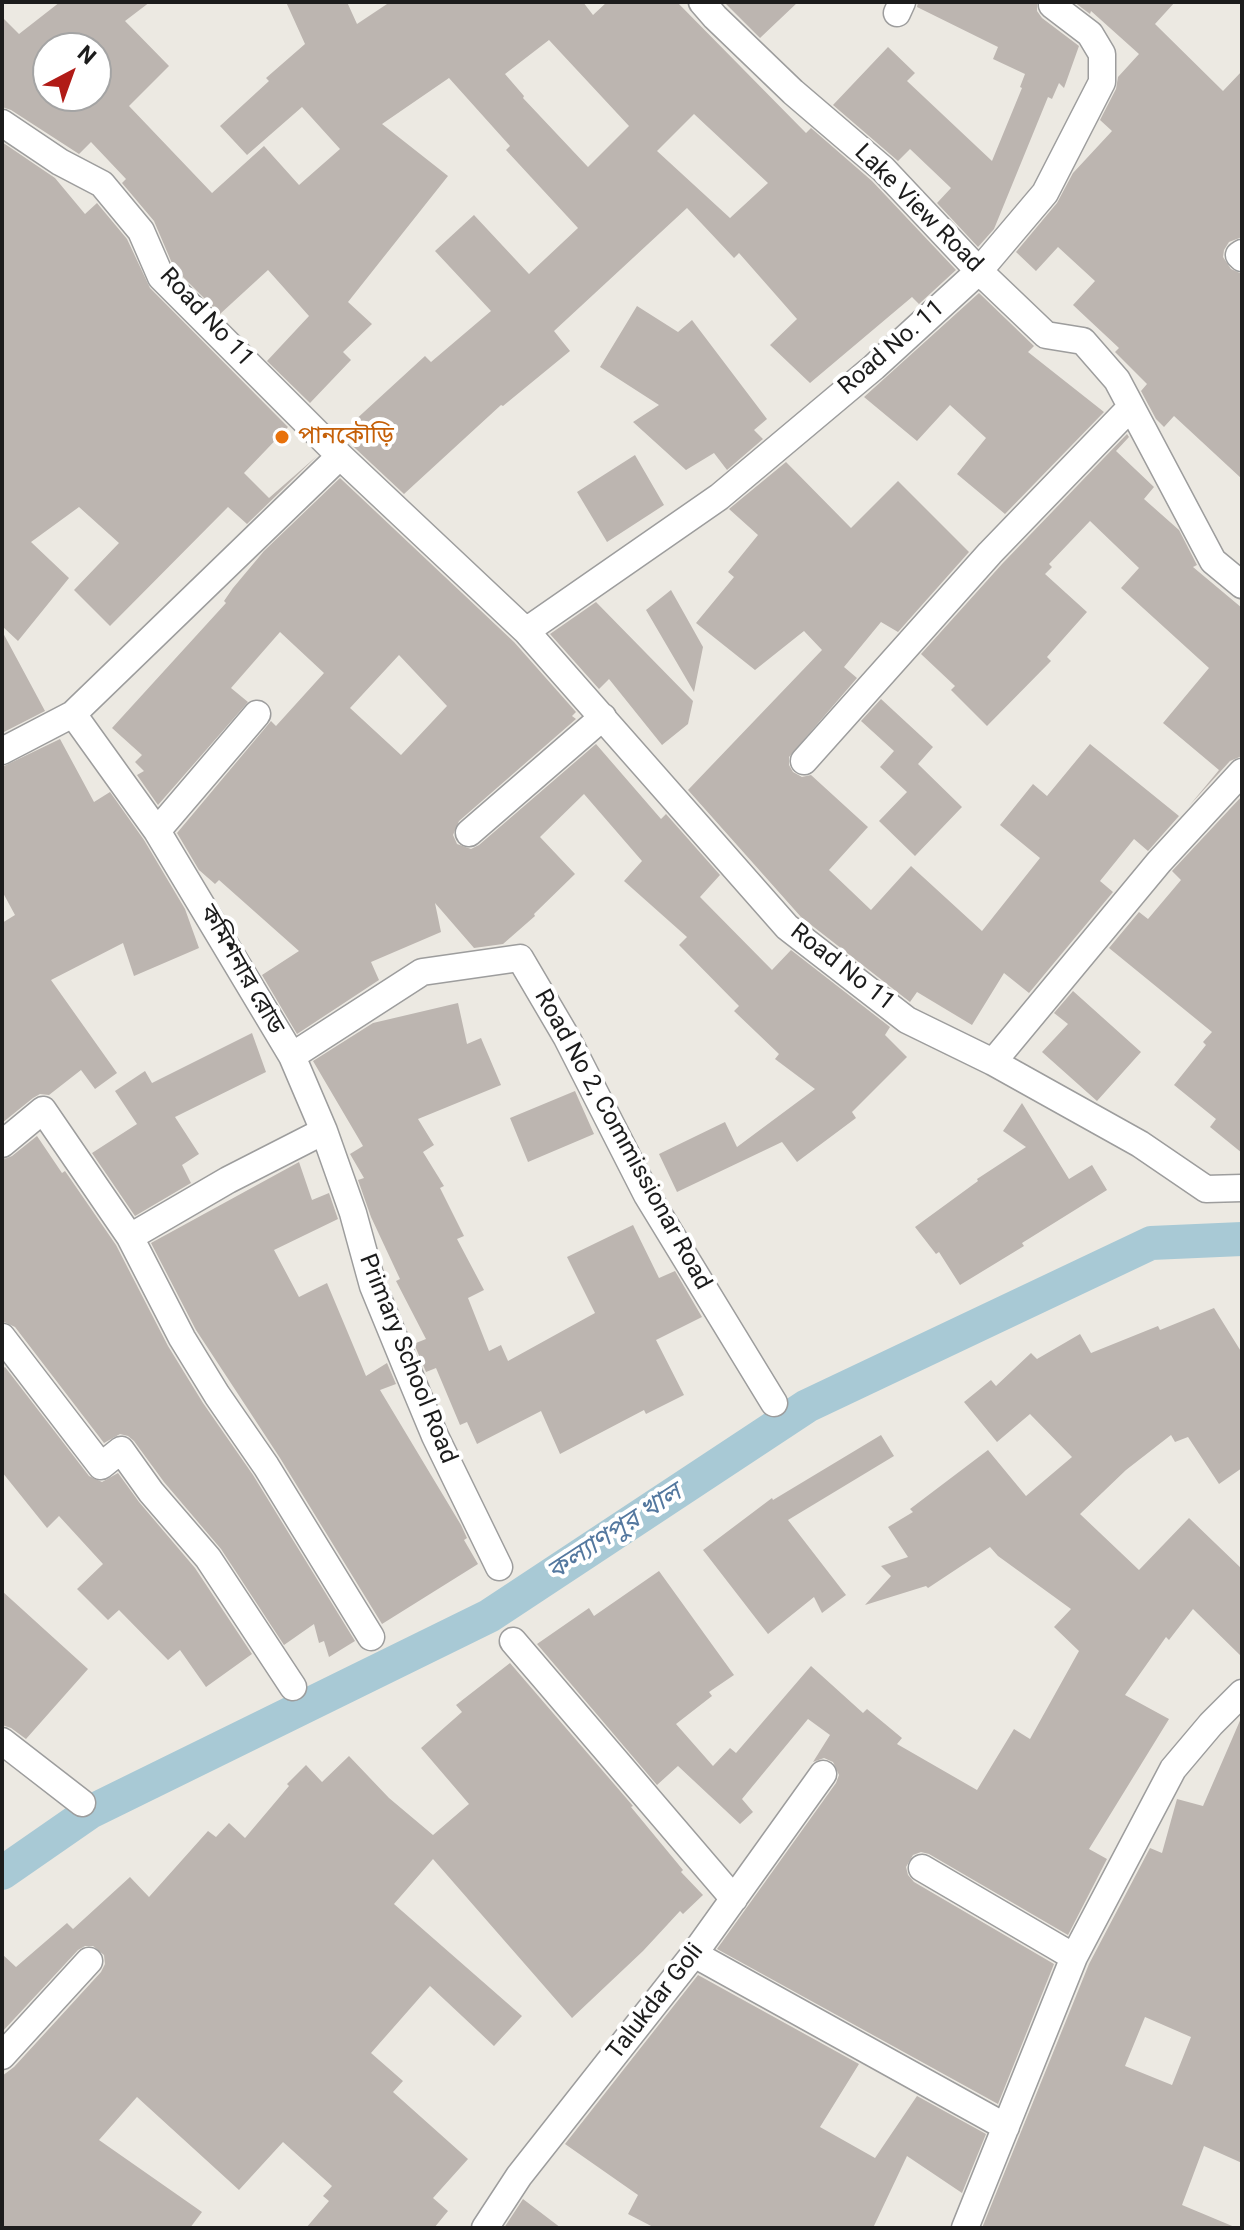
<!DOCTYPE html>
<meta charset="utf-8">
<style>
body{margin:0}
#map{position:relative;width:1244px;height:2230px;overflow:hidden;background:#ece9e2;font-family:Roboto,sans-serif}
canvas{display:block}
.frame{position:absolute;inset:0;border:4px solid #1c1c1c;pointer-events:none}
.north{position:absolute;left:32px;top:32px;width:80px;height:80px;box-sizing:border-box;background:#fff;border:2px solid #a4a4a4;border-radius:50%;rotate:41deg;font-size:22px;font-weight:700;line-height:32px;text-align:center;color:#1c1c1c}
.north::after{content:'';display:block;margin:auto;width:28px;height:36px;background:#b11b17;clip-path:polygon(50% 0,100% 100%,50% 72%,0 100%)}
</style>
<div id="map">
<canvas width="1244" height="2230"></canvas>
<div class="frame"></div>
<div class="north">N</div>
</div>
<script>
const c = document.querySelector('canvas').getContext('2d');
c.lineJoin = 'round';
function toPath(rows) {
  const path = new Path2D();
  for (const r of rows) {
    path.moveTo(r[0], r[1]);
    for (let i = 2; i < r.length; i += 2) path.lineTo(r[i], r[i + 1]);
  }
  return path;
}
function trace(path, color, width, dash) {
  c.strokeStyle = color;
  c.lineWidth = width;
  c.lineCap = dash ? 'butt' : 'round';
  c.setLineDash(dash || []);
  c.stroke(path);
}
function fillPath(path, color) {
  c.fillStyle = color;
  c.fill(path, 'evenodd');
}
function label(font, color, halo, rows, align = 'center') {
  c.font = font + ' Roboto,"Noto Sans Bengali",sans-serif';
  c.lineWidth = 8;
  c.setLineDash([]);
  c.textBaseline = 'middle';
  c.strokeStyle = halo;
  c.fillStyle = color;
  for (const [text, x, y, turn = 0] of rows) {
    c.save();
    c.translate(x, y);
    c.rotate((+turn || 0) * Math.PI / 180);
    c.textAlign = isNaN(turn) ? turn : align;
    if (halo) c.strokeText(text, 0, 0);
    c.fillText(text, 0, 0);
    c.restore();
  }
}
trace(toPath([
 [2,1873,90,1812,489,1616,807,1406,1151,1243,1242,1239]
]), '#a8c9d5', 34);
fillPath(toPath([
 [60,2,150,2,125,21,169,66,129,106,212,193,264,146,299,185,340,149,302,107,247,155,220,126,269,81,266,78,305,44,286,2,347,2,357,24,390,2,583,2,593,15,607,2,677,2,806,133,811,128,872,181,956,270,919,304,912,297,810,383,770,345,797,319,739,253,734,258,687,208,554,331,570,351,503,406,501,405,404,494,340,434,425,356,431,362,491,311,435,251,474,215,529,274,578,228,506,150,510,146,449,78,382,124,448,176,348,302,372,324,343,352,351,360,310,403,267,361,309,316,268,270,220,314,174,268,154,221,122,183,126,179,91,142,79,154,11,110,2,107,2,17,19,34],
 [549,40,629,126,588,167,523,98,524,96,505,74],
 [48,48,96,48,96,96,48,96],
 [694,114,768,183,730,218,657,151],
 [724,2,798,2,760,38],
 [918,2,1037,2,1037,11,1042,18,1079,46,1064,88,1059,83,1052,99,1048,97,994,229,978,247,937,203,951,188,910,149,898,161,833,105,888,47,915,73,907,81,992,161,1022,88,1020,87,1025,74,993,59,998,47,917,7],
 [1074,2,1175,2,1155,24,1223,91,1242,71,1242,237,1229,242,1224,250,1223,257,1231,269,1242,274,1242,479,1174,416,1164,427,1156,419,1141,391,1147,384,1115,352,1119,348,1073,305,1095,281,1058,247,1036,271,1016,252,1057,203,1073,173,1112,131,1100,120,1116,89,1118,77,1139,54,1091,11,1090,14],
 [2,142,55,178,85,214,97,203,127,239,150,288,288,427,244,473,269,498,317,456,247,524,228,507,110,626,74,590,119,543,79,507,31,542,69,578,18,641,2,626],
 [979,293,1034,346,1028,352,1104,412,1005,514,957,474,986,438,950,405,917,441,864,397],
 [637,306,678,332,692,320,767,419,754,430,763,439,727,470,714,453,686,470,633,422,659,405,600,367],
 [1127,434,1129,437,1116,451,1154,487,1144,499,1179,530,1197,565,1193,567,1242,608,1242,756,1230,761,1189,806,1219,770,1163,723,1209,668,1121,588,1139,568,1090,521,1049,564,1052,567,1045,574,1087,612,1047,657,1051,661,987,726,951,690,955,686,921,654,1002,564],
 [635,455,664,505,607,542,577,492],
 [786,462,851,528,898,481,969,552,898,632,881,622,844,667,857,678,789,757,789,765,793,772,802,777,811,775,868,827,829,870,871,910,911,866,982,931,1040,858,1000,825,1033,784,1047,796,1090,744,1179,816,1148,851,1134,839,1100,881,1113,892,1029,993,1004,973,972,1025,917,992,910,1002,801,917,688,790,822,650,804,631,755,670,696,623,734,577,728,572,758,535,729,509],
 [340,478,514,642,576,712,572,716,576,719,459,821,453,835,457,844,471,849,479,845,596,744,661,819,666,814,720,875,700,897,772,970,791,950,890,1027,885,1035,907,1057,852,1112,856,1118,797,1162,782,1142,677,1192,659,1154,725,1122,737,1147,815,1089,775,1059,779,1054,734,1011,739,1006,679,945,687,937,624,881,642,861,584,794,540,837,575,874,534,914,535,916,503,944,474,948,435,903,441,932,371,962,379,980,297,1034,262,975,299,951,219,880,215,884,199,870,177,833,271,721,276,726,324,673,280,632,231,688,248,702,158,805,137,775,144,771,135,762,142,755,112,728,226,603,224,601,233,588,264,551],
 [399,655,447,706,401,755,350,708],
 [671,590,703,647,694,692,646,610],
 [596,602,693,701,688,724,662,745,609,679,599,689,550,634],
 [2,631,45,711,2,733],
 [881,699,933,747,918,764,962,807,915,856,879,821,907,792,880,767,894,751,861,721],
 [60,739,94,802,110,792,144,840,185,909,199,948,134,976,123,943,51,980,117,1073,95,1089,81,1070,49,1095,40,1094,33,1098,2,1123,2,923,15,915,2,891,2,767],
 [1242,796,1242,1153,1210,1127,1216,1119,1174,1085,1206,1045,1203,1042,1212,1032,1109,948,1139,912,1148,919,1181,880,1172,871],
 [1073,991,1141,1052,1097,1101,1042,1052,1068,1024,1054,1013],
 [458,1003,467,1044,481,1038,501,1085,418,1119,434,1145,423,1152,444,1186,440,1188,464,1236,457,1239,484,1290,468,1298,489,1351,501,1345,508,1361,595,1313,567,1257,633,1225,659,1278,675,1271,702,1317,656,1340,684,1395,646,1414,644,1410,560,1454,541,1411,477,1444,467,1422,460,1425,436,1368,426,1372,415,1346,416,1343,426,1339,396,1281,400,1279,371,1217,358,1180,364,1178,350,1154,363,1146,313,1061,373,1023],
 [252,1033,266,1072,175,1117,199,1154,182,1165,191,1183,135,1216,92,1153,137,1124,115,1091,145,1071,152,1083],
 [575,1091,594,1134,528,1162,510,1118],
 [1022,1103,1069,1179,1092,1165,1107,1190,1022,1243,1024,1246,960,1285,939,1252,936,1254,915,1227,978,1181,977,1179,1026,1147,1003,1131],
 [37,1136,62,1173,65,1171,116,1245,168,1346,203,1403,253,1475,355,1641,329,1657,324,1641,319,1643,314,1624,284,1645,221,1549,164,1482,134,1441,128,1436,120,1434,104,1443,15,1327,2,1321,2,1160,12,1156],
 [299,1162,312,1200,329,1193,338,1219,274,1250,299,1297,327,1283,366,1376,387,1363,396,1384,380,1390,461,1525,467,1538,464,1540,478,1564,382,1624,280,1458,196,1330,151,1243],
 [1214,1308,1242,1353,1242,1468,1219,1484,1188,1437,1175,1442,1171,1435,1126,1470,1080,1514,1139,1570,1189,1518,1242,1569,1242,1657,1193,1609,1169,1640,1166,1637,1125,1695,1169,1719,1089,1849,1107,1859,1068,1935,929,1854,921,1852,913,1855,906,1867,908,1875,914,1882,1054,1964,998,2104,717,1949,836,1783,839,1775,833,1762,824,1758,813,1762,830,1735,808,1719,742,1799,753,1812,740,1824,678,1766,657,1785,537,1644,589,1608,594,1616,659,1571,734,1675,709,1692,712,1696,676,1724,713,1766,730,1748,736,1753,811,1666,863,1713,867,1709,902,1738,897,1744,977,1790,1014,1729,1030,1739,1079,1651,1054,1627,1071,1609,998,1556,990,1547,928,1588,926,1586,865,1605,891,1576,881,1566,908,1557,888,1527,913,1512,910,1509,988,1450,1026,1496,1072,1457,1030,1414,997,1442,964,1402,991,1380,996,1386,1031,1353,1037,1359,1080,1334,1091,1353,1158,1326,1160,1330],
 [5,1367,89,1476,102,1482,118,1473,139,1502,195,1568,252,1654,206,1687,180,1650,168,1660,119,1610,108,1620,77,1589,103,1564,59,1516,47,1528,2,1472,2,1369],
 [881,1435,894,1456,788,1520,846,1595,822,1613,814,1597,768,1634,703,1550,772,1498,773,1500],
 [2,1591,88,1669,26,1739,11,1728,2,1725],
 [510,1663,633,1806,631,1807,683,1870,681,1872,703,1895,683,1914,680,1911,643,1951,572,2018,433,1859,394,1904,522,2016,494,2046,430,1986,371,2053,403,2081,393,2092,468,2159,433,2198,448,2211,434,2228,306,2228,329,2201,323,2196,332,2186,283,2142,239,2190,137,2097,99,2140,202,2212,190,2228,2,2228,2,2076,14,2067,101,1972,105,1964,104,1955,93,1946,85,1946,78,1950,2,2032,2,1954,16,1967,67,1923,73,1929,130,1877,149,1897,208,1831,216,1837,229,1823,245,1838,289,1786,287,1784,306,1765,322,1782,349,1756,389,1798,433,1835,469,1804,421,1748,462,1712,456,1705],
 [1242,1716,1242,2163,1204,2146,1182,2205,1237,2228,982,2228,1089,1964,1150,1848,1162,1853,1177,1799,1203,1806],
 [1145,2017,1191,2037,1172,2085,1125,2066],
 [698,1975,859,2064,820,2127,875,2158,917,2096,986,2134,962,2193,907,2156,873,2228,655,2228,628,2214,638,2195,565,2144],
 [523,2199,561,2228,504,2228]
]), '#bcb5b0');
const minor = toPath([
 [702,2,715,17,793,92,883,169,979,271,1046,335,1083,341,1117,380,1213,561,1242,585],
 [897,13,902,2],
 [2,123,60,162,102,184,141,231,161,277,340,456,526,631,787,927,907,1020,993,1062,1140,1144,1206,1189,1242,1188],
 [1242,253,1239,255,1242,258],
 [526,631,719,497,874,367,979,271,1045,193,1102,82,1102,54,1090,34,1052,5,1053,2],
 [73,714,157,831,292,1056,324,1131,353,1213,373,1286,405,1364,435,1436,499,1567],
 [2,751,73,714,340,456],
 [804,761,990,553,1131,407],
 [157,831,257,714],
 [469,833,603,717],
 [292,1056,422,972,520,958,567,1038,647,1195,774,1403],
 [993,1062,1159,862,1242,772],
 [2,1144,43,1110,130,1237,182,1338,217,1395,266,1466,371,1637],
 [130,1237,228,1180,324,1131],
 [2,1337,101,1466,121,1450,151,1492,208,1558,293,1687],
 [513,1641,734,1899],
 [2,1741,82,1803],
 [922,1868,1074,1957],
 [694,1954,1006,2127],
 [2,2056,89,1961],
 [485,2228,519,2176,694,1954,823,1774],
 [965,2228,1074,1957,1173,1769,1211,1724,1242,1693]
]);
trace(minor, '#9d9d9d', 29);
trace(minor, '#fff', 26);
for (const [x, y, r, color] of [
 [282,437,8,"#e8710a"]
]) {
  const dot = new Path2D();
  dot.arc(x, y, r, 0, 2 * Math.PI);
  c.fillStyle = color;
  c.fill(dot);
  trace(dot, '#fff', 3);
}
label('24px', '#1c1c1c', '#fff', [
 ["Lake View Road",918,209,45],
 ["Road No 11",206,318,47],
 ["Road No. 11",892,348,-41],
 ["Road No 11",842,968,38],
 ["কমিশনার রোড",241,970,60],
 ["Road No 2, Commissionar Road",622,1140,61],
 ["Primary School Road",407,1359,68],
 ["Talukdar Goli",656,2002,-52]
]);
label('24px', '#c56008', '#fff', [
 ["পানকৌড়ি",298,437]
], 'left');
label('italic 26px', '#54789f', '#fff', [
 ["কল্যাণপুর খাল",615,1533,-33]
]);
</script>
